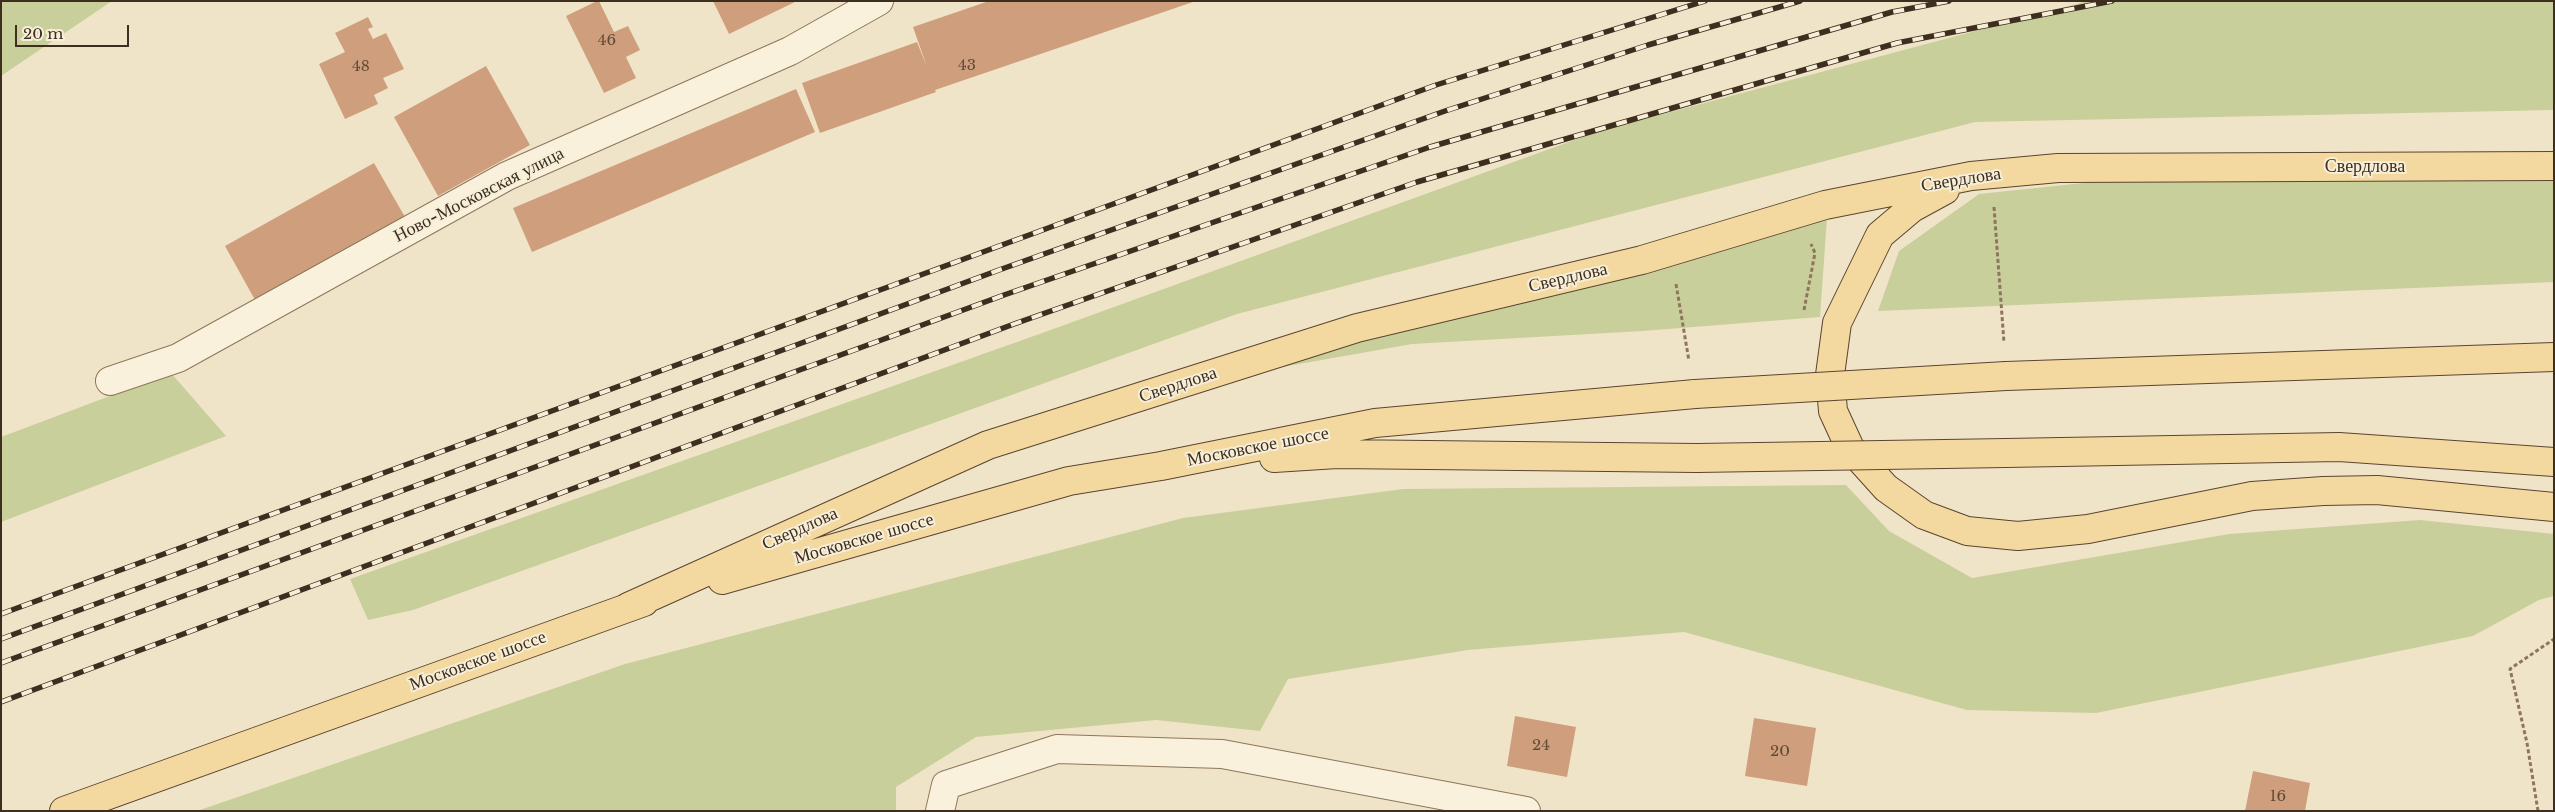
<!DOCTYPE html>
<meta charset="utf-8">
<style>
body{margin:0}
#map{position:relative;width:2555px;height:812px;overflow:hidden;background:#f0e4c8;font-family:"Libre Baskerville",serif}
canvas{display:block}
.frame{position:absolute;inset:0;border:2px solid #3d2e20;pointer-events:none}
.scale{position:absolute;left:15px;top:25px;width:114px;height:22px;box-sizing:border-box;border:2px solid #3d2e20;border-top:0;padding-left:6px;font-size:15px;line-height:18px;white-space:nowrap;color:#3d2e20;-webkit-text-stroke:4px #f7eed8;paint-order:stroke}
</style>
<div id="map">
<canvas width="2555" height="812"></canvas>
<div class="frame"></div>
<div class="scale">20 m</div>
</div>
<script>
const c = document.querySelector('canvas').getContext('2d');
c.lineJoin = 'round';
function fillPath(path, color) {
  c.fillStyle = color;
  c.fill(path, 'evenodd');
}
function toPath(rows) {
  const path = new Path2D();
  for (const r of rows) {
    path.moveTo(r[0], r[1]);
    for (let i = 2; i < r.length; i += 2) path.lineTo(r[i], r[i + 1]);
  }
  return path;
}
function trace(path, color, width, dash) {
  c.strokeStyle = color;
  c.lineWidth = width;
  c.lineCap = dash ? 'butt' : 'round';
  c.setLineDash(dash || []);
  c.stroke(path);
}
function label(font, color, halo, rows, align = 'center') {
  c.font = font + ' "Libre Baskerville",serif';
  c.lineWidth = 4;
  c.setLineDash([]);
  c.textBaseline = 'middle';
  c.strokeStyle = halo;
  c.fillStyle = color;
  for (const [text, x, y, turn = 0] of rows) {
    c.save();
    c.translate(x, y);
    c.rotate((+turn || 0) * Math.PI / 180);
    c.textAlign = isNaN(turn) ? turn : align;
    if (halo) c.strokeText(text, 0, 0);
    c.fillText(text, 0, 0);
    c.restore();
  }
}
fillPath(toPath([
 [1,1,112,1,1,76],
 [2088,1,2554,1,2554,110,1975,122,1237,314,413,610,368,620,350,579,1045,332,1599,131],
 [2554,173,2554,282,1878,311,1899,251,1979,194,2112,180],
 [1827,218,1820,317,1643,331,1412,344,1091,401],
 [171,373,226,436,1,522,1,437],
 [1846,485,1889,531,1972,578,2229,534,2420,520,2554,534,2554,596,2539,600,2473,636,2096,713,1967,710,1684,632,1468,650,1288,679,1260,731,1156,720,976,737,896,787,896,811,197,811,625,664,1183,518,1403,489]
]), '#c9cf9b');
fillPath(toPath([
 [597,1,599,1,614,32,628,26,640,50,626,57,636,78,604,93,566,16],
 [713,1,797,1,729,34],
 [989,1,1193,2,935,90,936,92,820,133,802,83,917,42,927,67,913,27],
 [368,17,373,27,368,29,373,39,386,33,404,69,383,78,388,88,374,95,378,104,345,119,319,64,345,52,335,33],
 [486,66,530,145,438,196,394,117],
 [796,89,815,132,532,252,513,208],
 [374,163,405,217,255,300,225,246],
 [1515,716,1576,727,1567,777,1507,766],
 [1754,718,1816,728,1807,786,1745,776],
 [2253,771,2310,783,2305,811,2245,811]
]), '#cf9f7d');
const minor = toPath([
 [110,381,178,358,507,176,790,51,879,1],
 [940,811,946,785,1057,749,1222,754,1526,811]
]);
const major = toPath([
 [1945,190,1912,208,1880,235,1837,323,1830,375,1833,411,1850,448,1886,488,1924,515,1967,531,2018,536,2088,529,2252,496,2323,491,2377,490,2554,507],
 [2006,376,2554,357],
 [2006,453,2339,447,2554,462],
 [1274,458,1337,454,1697,458],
 [722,580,1069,481,1161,466,1375,423,1695,394],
 [628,607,988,445,1357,328,1642,260,1825,205,1971,176,2058,168,2554,166],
 [64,811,644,602]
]);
trace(minor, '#8d765c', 30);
trace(major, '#5b4430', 30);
trace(toPath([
 [1994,207,2004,343],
 [1676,284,1689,361],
 [1804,310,1815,253,1811,244],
 [2538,811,2527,743,2510,669,2554,639]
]), '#8d765c', 3, [4, 2.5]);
trace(minor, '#faf1dc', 28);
trace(major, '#f3d9a0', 28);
const rail = toPath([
 [1,614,1436,85,1705,1],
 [1,639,999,270,1445,111,1648,45,1800,1],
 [1,663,1004,295,1430,147,1892,12,1949,1],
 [1,702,1014,324,1417,182,1897,43,2112,1]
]);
trace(rail, '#3d2e20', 5.5);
trace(rail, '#f7eed8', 4, [11]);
const majorBridge = toPath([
 [1695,394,2006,376],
 [1697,458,2006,453]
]);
trace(majorBridge, '#5b4430', 30, []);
trace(majorBridge, '#f3d9a0', 28);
label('15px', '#624a37', null, [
 ["46",607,41],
 ["43",967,66],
 ["48",361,67],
 ["24",1541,746],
 ["20",1780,752],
 ["16",2278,797]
]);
label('18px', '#3d2e20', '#f7eed8', [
 ["Свердлова",2365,167],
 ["Свердлова",1961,180,-9],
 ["Ново-Московская улица",479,195,-27],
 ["Свердлова",1568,278,-13],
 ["Свердлова",1178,385,-18],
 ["Московское шоссе",1258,447,-11],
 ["Свердлова",800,529,-24],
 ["Московское шоссе",864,539,-16],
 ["Московское шоссе",478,661,-20]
]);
</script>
